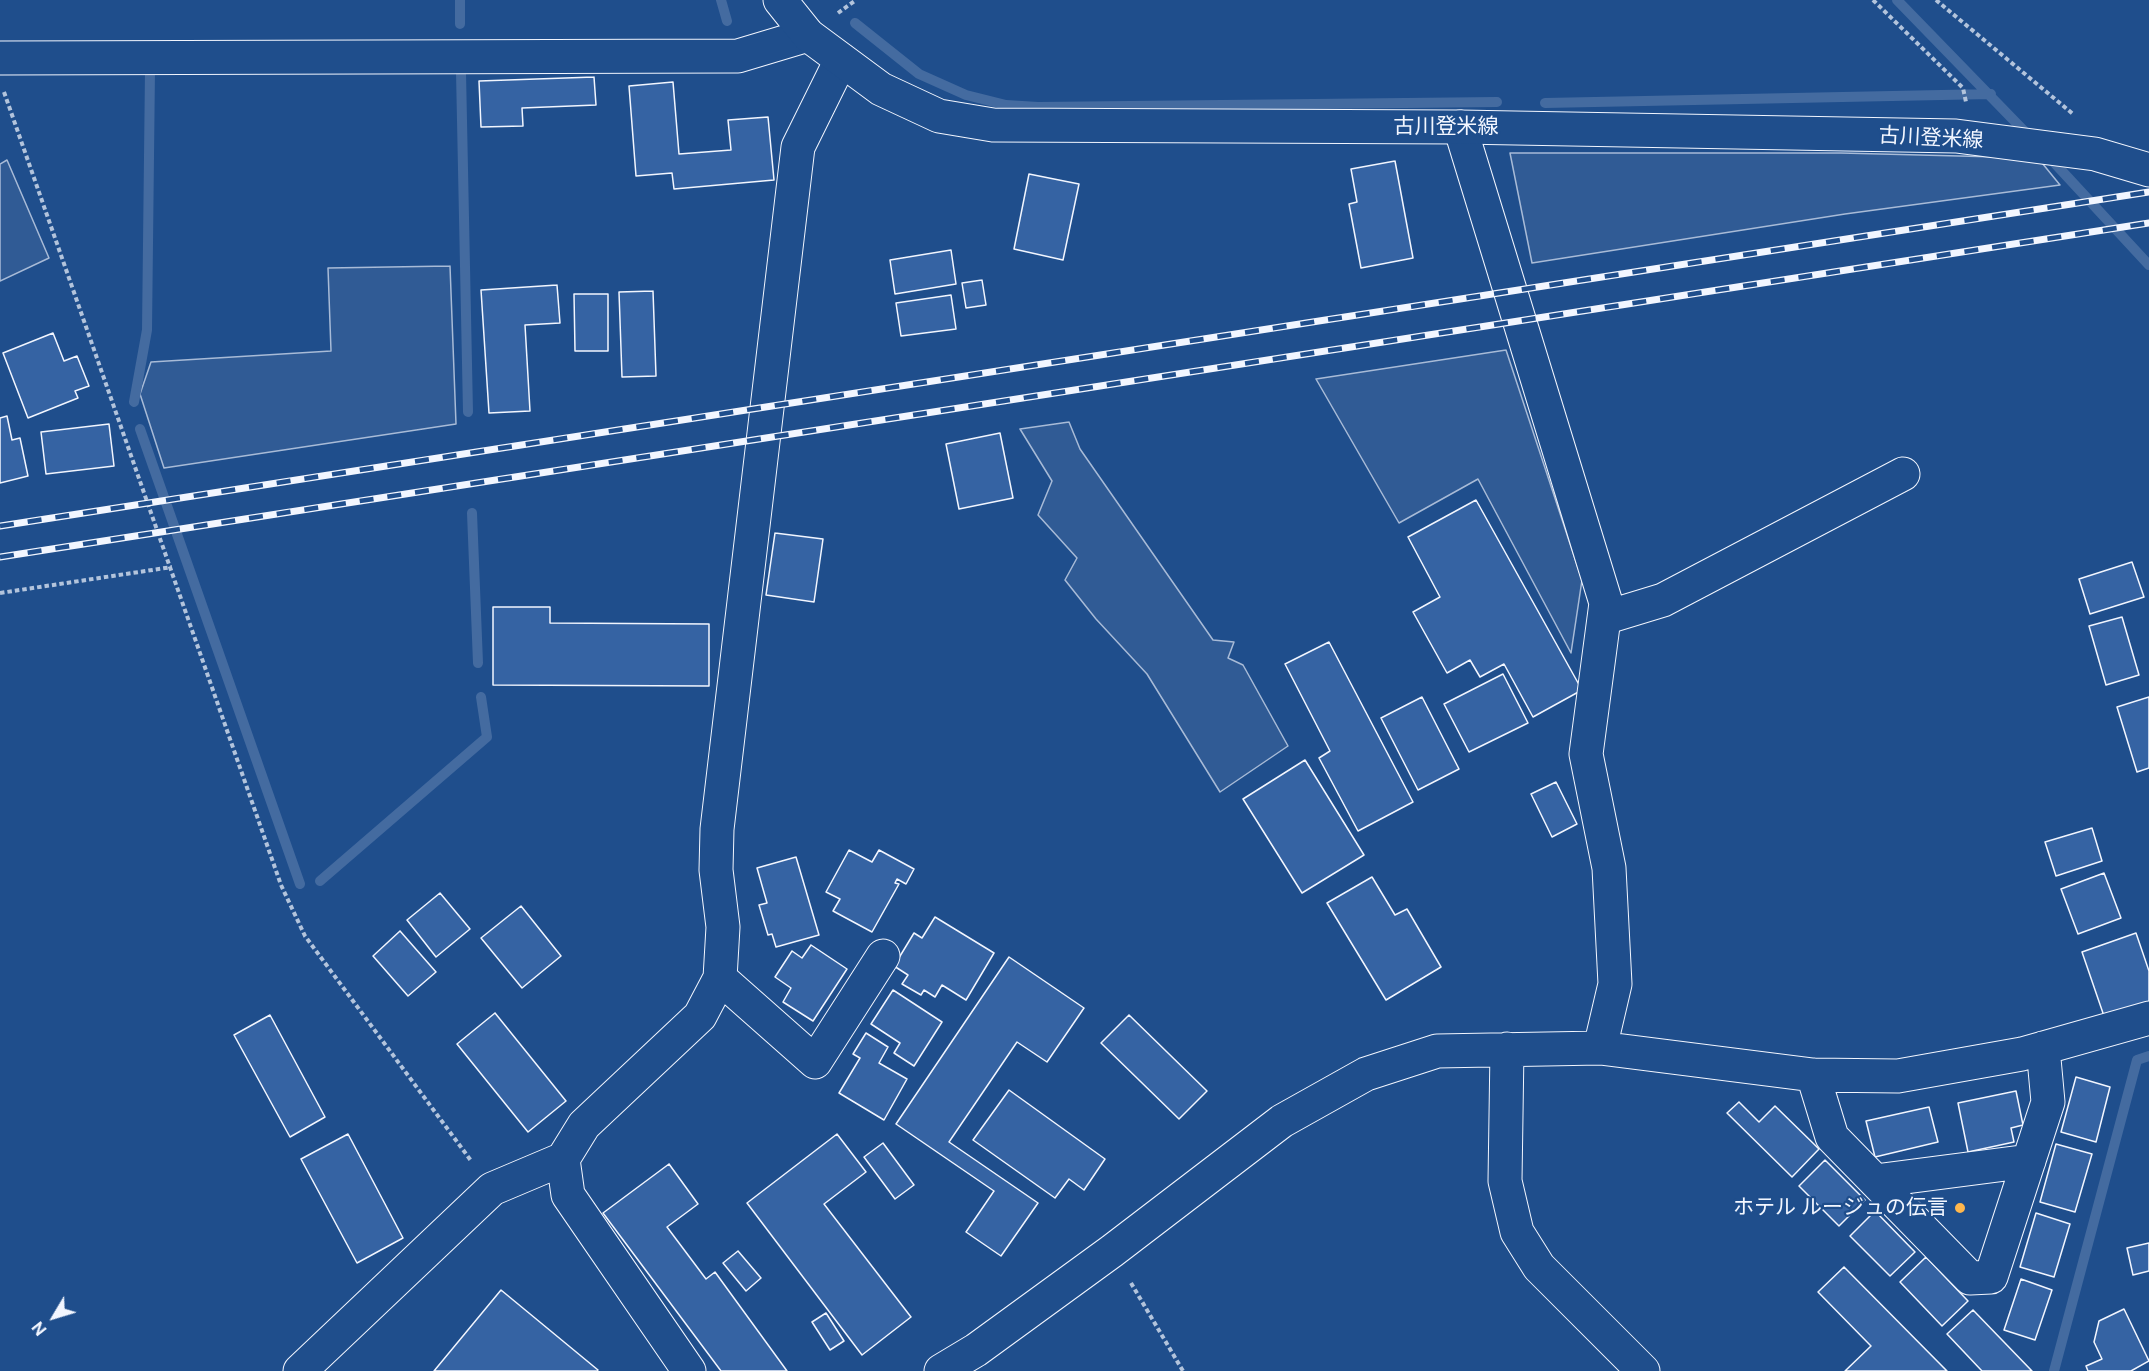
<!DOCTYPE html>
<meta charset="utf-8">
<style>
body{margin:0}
#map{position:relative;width:2149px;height:1371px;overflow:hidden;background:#1f4e8c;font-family:"Public Sans",sans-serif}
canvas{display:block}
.north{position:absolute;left:24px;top:1287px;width:60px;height:60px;-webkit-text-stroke:4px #1f4e8c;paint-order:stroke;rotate:232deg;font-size:16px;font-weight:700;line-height:24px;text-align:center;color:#f2f6ff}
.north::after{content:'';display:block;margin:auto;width:21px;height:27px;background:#f2f6ff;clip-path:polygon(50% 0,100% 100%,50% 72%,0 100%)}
</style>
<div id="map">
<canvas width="2149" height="1371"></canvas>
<div class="north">N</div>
</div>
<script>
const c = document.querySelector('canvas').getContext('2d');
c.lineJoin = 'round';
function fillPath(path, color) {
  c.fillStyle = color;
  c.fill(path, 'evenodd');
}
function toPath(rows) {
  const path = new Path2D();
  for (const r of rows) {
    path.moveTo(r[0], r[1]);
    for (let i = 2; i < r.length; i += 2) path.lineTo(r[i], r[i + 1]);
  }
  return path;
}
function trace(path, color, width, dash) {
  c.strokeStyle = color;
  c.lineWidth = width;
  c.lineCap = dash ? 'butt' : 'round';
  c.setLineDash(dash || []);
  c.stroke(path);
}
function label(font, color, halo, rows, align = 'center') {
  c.font = font + ' "Public Sans","Noto Sans JP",sans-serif';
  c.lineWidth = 4.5;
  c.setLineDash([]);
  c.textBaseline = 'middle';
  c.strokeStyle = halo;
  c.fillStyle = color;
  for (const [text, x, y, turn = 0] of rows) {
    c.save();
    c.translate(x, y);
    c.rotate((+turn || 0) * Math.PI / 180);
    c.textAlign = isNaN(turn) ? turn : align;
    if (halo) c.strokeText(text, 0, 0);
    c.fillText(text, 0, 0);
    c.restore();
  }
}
const built = toPath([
 [1510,153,1841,153,2038,158,2060,185,1845,214,1532,263,1510,153],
 [7,160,49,258,0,281,0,164,7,160],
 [450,266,456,424,164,468,140,394,151,362,331,351,328,268,450,266],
 [1506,350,1582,580,1571,653,1478,479,1399,523,1316,379,1506,350],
 [1069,422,1080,449,1213,640,1234,642,1228,658,1243,665,1288,746,1220,792,1147,674,1096,619,1065,580,1077,558,1038,515,1052,481,1020,429,1069,422]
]);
fillPath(built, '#305b95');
trace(built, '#a8bbd7', 1.5);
trace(toPath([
 [460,0,460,24],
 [721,0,727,21],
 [1897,0,2030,137],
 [855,23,919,74,966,95,1006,105,1038,107,1497,102],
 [461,72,468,412],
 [1545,103,1991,94],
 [2049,157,2149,265],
 [134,402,147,330,150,70],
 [140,429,300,884],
 [472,513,478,663],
 [320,881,487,737,481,697],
 [2054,1371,2137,1060,2149,1056]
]), '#446ba0', 10);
const building = toPath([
 [594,77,596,105,522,108,523,126,481,127,479,81,594,77],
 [673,82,679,154,731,150,728,120,768,117,774,180,674,189,672,173,636,176,629,86,673,82],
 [1395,161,1413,258,1361,268,1349,204,1357,202,1351,169,1395,161],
 [1029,174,1079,184,1063,260,1014,249,1029,174],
 [951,250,956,284,895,294,890,260,951,250],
 [982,280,986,305,966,308,962,283,982,280],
 [557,285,560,323,525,325,530,411,489,413,481,290,557,285],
 [653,291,656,376,622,377,619,292,653,291],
 [574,294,608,294,608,351,575,351,574,294],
 [951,295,956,329,901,336,896,303,951,295],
 [53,333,64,361,77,356,89,386,75,391,78,398,28,418,3,353,53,333],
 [7,416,12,440,20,438,28,476,0,483,0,418,7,416],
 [109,424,114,466,46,474,41,432,109,424],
 [1000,433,1013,498,959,509,946,444,1000,433],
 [1476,500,1582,690,1533,717,1504,664,1480,677,1470,660,1447,673,1413,612,1440,597,1408,537,1476,500],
 [775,533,823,539,814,602,766,595,775,533],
 [2132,562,2144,597,2090,614,2079,579,2132,562],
 [493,607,550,607,550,623,709,624,709,686,493,685,493,607],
 [2122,617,2139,675,2106,685,2089,626,2122,617],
 [1329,642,1413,802,1358,831,1319,758,1330,751,1285,664,1329,642],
 [1503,674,1528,723,1469,752,1444,704,1503,674],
 [1422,697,1459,769,1418,790,1381,718,1422,697],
 [2149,697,2149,768,2137,772,2117,707,2149,697],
 [1305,760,1364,855,1302,893,1243,799,1305,760],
 [1556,782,1577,824,1552,837,1531,794,1556,782],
 [2092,828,2102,861,2056,876,2045,842,2092,828],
 [849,850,872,862,879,850,914,869,906,884,897,879,895,883,899,884,872,932,833,911,840,899,826,892,849,850],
 [796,857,819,935,776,947,772,934,768,935,759,905,767,903,757,868,796,857],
 [2104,873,2121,918,2078,934,2061,889,2104,873],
 [1372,877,1395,915,1407,909,1441,967,1386,1000,1327,903,1372,877],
 [440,893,470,929,436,957,407,920,440,893],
 [521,906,561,956,522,988,481,938,521,906],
 [935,917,994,953,966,1000,942,985,935,997,924,990,921,995,902,984,908,975,894,966,914,933,922,938,935,917],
 [400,931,436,972,408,996,373,956,400,931],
 [2136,933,2149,971,2149,1004,2105,1019,2082,952,2136,933],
 [811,945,847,969,813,1021,783,1002,791,988,775,977,792,951,802,958,811,945],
 [1009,957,1084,1008,1047,1062,1017,1042,949,1142,1038,1203,1001,1256,966,1232,994,1191,896,1124,1009,957],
 [893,990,942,1022,914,1066,894,1053,900,1043,871,1024,893,990],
 [495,1013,566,1101,528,1132,457,1044,495,1013],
 [270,1015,325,1117,290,1137,234,1035,270,1015],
 [1129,1015,1207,1091,1179,1119,1101,1043,1129,1015],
 [866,1033,888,1047,879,1063,907,1079,884,1120,839,1093,860,1058,853,1054,866,1033],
 [2076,1077,2110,1087,2096,1142,2061,1132,2076,1077],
 [1009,1090,1105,1159,1084,1190,1069,1179,1055,1198,973,1140,1009,1090],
 [2016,1091,2023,1125,2011,1128,2014,1142,1968,1152,1958,1103,2016,1091],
 [1739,1102,1759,1122,1775,1106,1819,1149,1792,1177,1727,1113,1739,1102],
 [1929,1107,1938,1142,1875,1157,1866,1121,1929,1107],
 [348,1134,403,1238,357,1263,301,1159,348,1134],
 [837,1134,866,1172,824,1204,911,1317,862,1355,747,1203,837,1134],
 [883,1143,914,1185,895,1199,864,1157,883,1143],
 [2056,1144,2092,1154,2075,1212,2040,1202,2056,1144],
 [1825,1160,1865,1200,1839,1226,1799,1186,1825,1160],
 [669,1164,698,1204,667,1227,706,1279,715,1272,787,1371,721,1371,603,1213,669,1164],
 [1875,1211,1915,1252,1890,1276,1850,1236,1875,1211],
 [2036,1213,2070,1224,2054,1277,2020,1267,2036,1213],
 [2149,1243,2149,1271,2133,1275,2127,1248,2149,1243],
 [738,1251,761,1278,746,1291,723,1263,738,1251],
 [1926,1257,1968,1301,1942,1326,1900,1282,1926,1257],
 [1844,1267,1947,1371,1845,1371,1871,1346,1818,1292,1844,1267],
 [2021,1279,2052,1290,2035,1340,2004,1330,2021,1279],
 [501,1290,598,1370,597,1371,434,1371,501,1290],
 [2124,1309,2149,1361,2131,1371,2088,1371,2086,1366,2102,1359,2094,1342,2099,1321,2124,1309],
 [1973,1310,2032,1371,1982,1371,1947,1334,1973,1310],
 [826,1313,844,1341,830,1350,812,1322,826,1313]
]);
fillPath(building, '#3563a3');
trace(building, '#f2f6ff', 1.5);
const minor = toPath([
 [0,58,738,56,808,35],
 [1460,127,1606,603,1586,754,1609,868,1615,984,1600,1048],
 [1604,618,1663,600,1903,474],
 [720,978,815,1062,883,956],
 [1507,1049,1505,1181,1517,1232,1539,1267,1643,1371],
 [1813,1075,1832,1137,1970,1278,1991,1277,2048,1102,2043,1048],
 [1875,1181,2029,1161],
 [300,1371,492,1189,563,1159],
 [689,1371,568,1195,563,1159,584,1125,700,1016,720,978,723,927,716,870,717,829,798,147,841,60],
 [941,1371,976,1350,1112,1251,1282,1121,1366,1074,1437,1051,1600,1048,1813,1075,1898,1076,2022,1054,2149,1018]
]);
const major = toPath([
 [780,0,808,35,881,89,939,116,993,125,1460,127,1956,136,2095,154,2149,170]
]);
trace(minor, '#f2f6ff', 35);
trace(major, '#f2f6ff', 35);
trace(toPath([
 [1873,0,1963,88,1966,102],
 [1936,0,2073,114],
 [838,13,856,0],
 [4,92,281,885,305,936,472,1162],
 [0,593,172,567],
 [1131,1283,1183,1371]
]), '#b3c4dc', 4, [4.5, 3]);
trace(minor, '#1f4e8c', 33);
trace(major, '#1f4e8c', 33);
const rail = toPath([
 [0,526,2149,192],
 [0,557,2149,223]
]);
trace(rail, '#f2f6ff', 7);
trace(rail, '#1f4e8c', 4.5, [14]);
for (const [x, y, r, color] of [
 [1960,1208,6,"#ffb74d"]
]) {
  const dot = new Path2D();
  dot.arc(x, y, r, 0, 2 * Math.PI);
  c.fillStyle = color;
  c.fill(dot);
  trace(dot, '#1f4e8c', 2);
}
label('21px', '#f2f6ff', '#1f4e8c', [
 ["古川登米線",1446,127],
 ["古川登米線",1931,138,3]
]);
label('21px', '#f2f6ff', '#1f4e8c', [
 ["ホテル ルージュの伝言",1948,1208]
], 'right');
</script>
